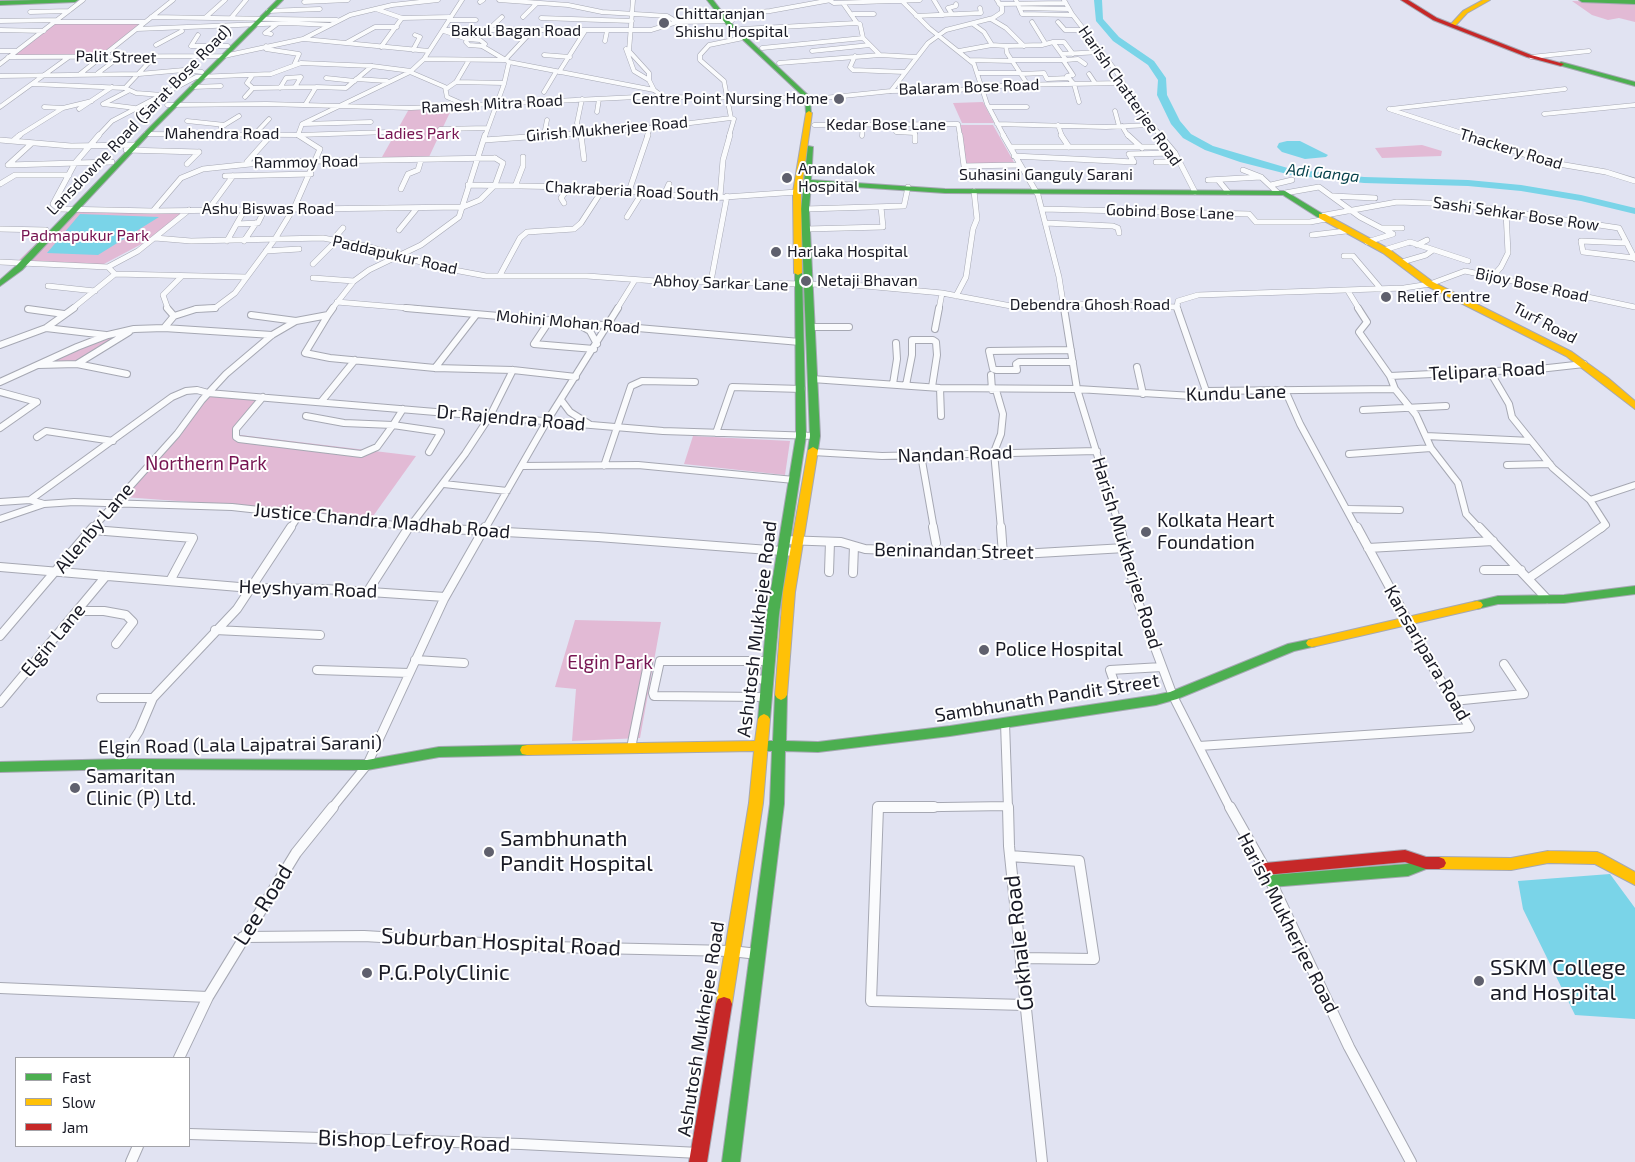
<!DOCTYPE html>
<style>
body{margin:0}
#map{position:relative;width:1635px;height:1162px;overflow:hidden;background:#e1e3f2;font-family:"Exo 2",sans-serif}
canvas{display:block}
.legend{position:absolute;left:15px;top:1057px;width:175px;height:90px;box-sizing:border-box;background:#fff;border:1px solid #a3a3a8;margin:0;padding:6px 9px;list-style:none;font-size:15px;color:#191a25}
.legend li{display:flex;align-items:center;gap:10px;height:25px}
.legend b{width:25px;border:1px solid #a3a3a8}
</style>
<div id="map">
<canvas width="1635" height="1162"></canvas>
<ul class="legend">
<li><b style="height:6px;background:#4caf50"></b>Fast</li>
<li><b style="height:6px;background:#ffc107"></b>Slow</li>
<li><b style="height:6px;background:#c62828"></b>Jam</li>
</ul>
</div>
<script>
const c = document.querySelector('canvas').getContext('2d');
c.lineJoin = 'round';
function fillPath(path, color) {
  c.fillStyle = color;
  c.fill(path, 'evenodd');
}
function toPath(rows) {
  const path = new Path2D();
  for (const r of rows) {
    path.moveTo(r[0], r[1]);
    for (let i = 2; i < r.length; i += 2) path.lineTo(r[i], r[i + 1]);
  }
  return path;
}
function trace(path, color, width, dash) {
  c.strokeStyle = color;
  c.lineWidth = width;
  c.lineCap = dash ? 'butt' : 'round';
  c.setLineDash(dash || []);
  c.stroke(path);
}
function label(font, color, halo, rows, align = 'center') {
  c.font = font + ' "Exo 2",sans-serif';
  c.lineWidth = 4;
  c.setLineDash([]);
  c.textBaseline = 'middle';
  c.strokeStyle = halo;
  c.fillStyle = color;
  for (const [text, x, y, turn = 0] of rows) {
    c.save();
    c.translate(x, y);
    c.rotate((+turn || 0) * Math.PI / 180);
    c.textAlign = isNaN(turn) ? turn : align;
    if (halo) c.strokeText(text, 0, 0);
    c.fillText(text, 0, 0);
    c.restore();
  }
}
fillPath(toPath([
 [1572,1,1635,3,1635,22,1619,18,1608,20,1592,15],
 [143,22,102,56,10,57,55,23],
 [983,102,994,123,962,123,953,103],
 [452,108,429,157,382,157,409,109],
 [959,125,993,125,1015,164,965,165],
 [1422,145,1442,151,1441,156,1382,158,1375,148],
 [73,207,189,209,151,239,102,265,19,260],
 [123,332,76,362,61,364,42,359,82,342],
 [209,394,260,398,232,434,416,456,371,519,257,507,124,497],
 [693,436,790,441,785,475,684,464],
 [575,620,661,622,640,738,572,741,576,689,555,687]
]), '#e2bad5');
fillPath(toPath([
 [1287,141,1300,141,1328,155,1326,157,1305,159,1282,152,1277,147,1279,143],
 [80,214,159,217,98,255,47,253],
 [1610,874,1635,908,1635,1019,1575,1015,1523,909,1518,881]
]), '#7ad4e8');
fillPath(toPath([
 [1094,0,1102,0,1103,19,1119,37,1154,61,1166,78,1167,95,1180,121,1191,134,1213,146,1291,169,1364,177,1468,180,1521,185,1581,195,1635,208,1635,214,1581,201,1521,191,1468,186,1364,183,1291,175,1240,162,1205,150,1183,138,1171,124,1157,95,1158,80,1148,65,1113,41,1096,21,1094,0]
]), '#7ad4e8');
const streetFar4 = toPath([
 [499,0,568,5,602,12,667,16,677,22,732,21],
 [633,0,629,51,649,73,649,80,654,90],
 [829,0,834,3,920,0],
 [901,0,929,28,974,64,987,104,1004,136],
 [934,0,943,15],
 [1016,0,1022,14,1072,15],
 [1064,0,1072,14,1116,71,1140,112,1161,136],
 [304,2,348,0],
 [480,2,483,0],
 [843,3,857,23],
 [999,4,1065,3],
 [1020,8,1069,9],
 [376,9,402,18,381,47],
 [268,11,320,9],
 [30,12,69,11],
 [853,14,874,14],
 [952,14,948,8,956,6,956,4],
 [727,15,770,11,831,0],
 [916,16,981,13,980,8],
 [151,17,337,20],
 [206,17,225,0],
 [523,17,537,3],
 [231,18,246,0],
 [402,18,450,17],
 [541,18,632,21],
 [991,19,1006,28,1024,46],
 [449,20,476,20],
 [0,21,57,20],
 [55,22,145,22],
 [1032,22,1045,43],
 [1058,22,1065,30,1084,30],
 [973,24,984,32,992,45,1006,46,1007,53,1028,85],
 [137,29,288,23,330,25],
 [741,29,857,23,860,24,863,38,880,55,779,63],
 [0,30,44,31],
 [444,30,651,30,677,22],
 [488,30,502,17],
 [444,31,467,39,480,40,485,44,482,46],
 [271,34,265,33,277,24],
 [198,35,191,46,228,46],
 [304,39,429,51],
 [467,39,466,42,469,45,482,46,509,62,654,90,662,96],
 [605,41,607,31],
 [1053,42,1064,42,1073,54],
 [346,43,375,27,397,27],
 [156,45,182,31],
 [266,46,266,49,299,54,294,65],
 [1006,46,1042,45,1053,42,1066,60,1012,60],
 [762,48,863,38],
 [626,49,634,71,649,80],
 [413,50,420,37,415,35],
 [0,51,16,51],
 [812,51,870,45],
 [959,51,992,45],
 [1062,54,1101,52],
 [544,55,570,57],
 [880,55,916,57],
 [855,56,850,67,853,70,904,72],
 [8,57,224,56,303,39,350,15,392,5,438,0],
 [1531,57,1589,51],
 [424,59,505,60,532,31],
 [969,60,1013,61],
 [1063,60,1073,75,1067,76,1074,84,1079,102],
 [1066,60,1078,59,1085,64],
 [0,64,83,0],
 [410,72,445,87,447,97,463,104],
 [559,72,585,31],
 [98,73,118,58],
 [977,73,1020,73],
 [80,74,173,0],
 [1021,74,1044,73,1047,79,1068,78],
 [1089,74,1095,83],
 [0,76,139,74,184,70,202,72],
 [252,76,247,83,253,88,316,87,305,105],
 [326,78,355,81],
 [356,79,387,81],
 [456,82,469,60],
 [33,84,125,88,136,93,162,95],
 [192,87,221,86],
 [316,87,346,88,372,66],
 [125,88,153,58],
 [280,88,286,78,301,77,295,87],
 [446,89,456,82,504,83],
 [128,91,103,104,135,108],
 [891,91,928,43,946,30,993,18,1002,12,1002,7,997,0],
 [544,92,556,72],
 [245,97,253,88],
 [167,105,267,104,411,108,637,97,824,98,891,91,958,90,1011,85,1122,83],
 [0,107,69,57],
 [44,107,63,108],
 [989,107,1027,107],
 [79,109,112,87],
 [1389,109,1471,136],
 [1391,109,1565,89],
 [1115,111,1119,126],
 [597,112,599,99],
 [1544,114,1635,105],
 [187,121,225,125],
 [303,124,371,122],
 [997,124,1106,127,1151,125],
 [814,125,958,124,960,136],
 [1058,125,1062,136],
 [1122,126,1128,136],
 [221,127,239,116],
 [440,129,488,128],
 [896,132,915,133,915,136],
 [146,134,298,135,390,132],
 [255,134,269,119],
 [544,135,547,120],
 [18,136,63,108,92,101],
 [98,136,112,121,196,77,271,74,301,63,372,66,411,71],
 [270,136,271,135],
 [300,136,298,135,302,124,410,72,424,59,462,0],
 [485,136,504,84,509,62],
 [537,136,634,130,731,118],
 [581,136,577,123,582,99],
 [647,136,650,128],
 [729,136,734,119,731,118,724,81,700,60,700,55,709,45,743,38],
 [862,136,863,125]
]);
const streetFar3 = toPath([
 [99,135,75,163,53,204,59,209,153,211],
 [581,135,584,159],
 [915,135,915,141],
 [960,135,964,166,1019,165],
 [1003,135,1038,195,1059,277,1064,309],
 [1061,135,1069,147],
 [1128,135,1142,148],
 [1160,135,1175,153,1195,192],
 [1467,135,1547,162,1606,172,1635,181],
 [0,140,71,146,136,145],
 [14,140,20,135],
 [484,140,556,135],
 [32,143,8,165,112,162],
 [1012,147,1170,147],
 [126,150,199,152],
 [1014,156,1134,162,1129,154,1175,153],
 [495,158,503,163,495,185,480,200,463,207,153,211,181,178,203,169,269,162,495,158],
 [247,162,271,135],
 [1156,162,1178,162],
 [187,164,199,152],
 [1243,170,1261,177,1277,192],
 [225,176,311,174],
 [1208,180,1261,177],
 [1218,180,1228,192],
 [0,184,15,175,69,175],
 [516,184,523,166,523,157],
 [468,185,574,187,711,198,797,192],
 [1271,185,1292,180],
 [401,189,408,174,418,170,421,160],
 [629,191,648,135],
 [1285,193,1319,187,1360,217,1381,228],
 [664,195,669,184],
 [1332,196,1375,198],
 [720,197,723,160,730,135],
 [564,203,561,198,569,187],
 [805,209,904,206,908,187],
 [1042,209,1249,214,1256,222,1310,222,1326,219],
 [208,210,233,176],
 [1320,216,1397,202,1458,204,1619,228,1635,259],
 [627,217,642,193],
 [1045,223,1113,226,1118,228,1119,233],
 [237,224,258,223,264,211],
 [0,229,46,230],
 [806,229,883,227,881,207],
 [399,230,417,208],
 [1312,235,1346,231],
 [155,238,191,241,323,238,366,246,438,267,486,276,587,276,656,281,854,285,942,293,1011,306,1081,304,1177,307,1178,301,1198,295,1404,288,1430,284,1465,271,1635,307],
 [227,241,245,209],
 [244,241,256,223],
 [1367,242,1393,234,1381,228,1402,228],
 [1627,243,1581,241,1583,252,1634,258],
 [1417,245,1427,240],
 [1384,250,1410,242,1468,261],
 [266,251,299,249],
 [1344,256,1353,256,1381,289],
 [0,262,108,267,138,251,189,210],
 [1402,262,1426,255,1433,250],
 [313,264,336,241,336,236,343,228],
 [115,274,246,277],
 [500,275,520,238,527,232,574,229,581,223,603,189],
 [1493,276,1501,267,1508,253,1506,212],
 [313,278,354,281],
 [711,281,727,196],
 [48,286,95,291],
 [1348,291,1359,309],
 [956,296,966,277,973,229,977,219,974,191],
 [337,302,420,309],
 [1177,307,1178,309],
 [72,309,115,274,108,267],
 [168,309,163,295,181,277],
 [195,309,215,308,235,293,275,239,295,206,320,149,298,135],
 [332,309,354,281,369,270,421,245,459,217,485,135],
 [617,309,635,280],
 [939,309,942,293]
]);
const streetFar2 = toPath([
 [406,308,800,342],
 [1064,308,1077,389,1120,529],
 [1177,308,1206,391],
 [1358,308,1367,322,1359,332,1390,376,1395,389,1416,415,1431,448,1458,483,1466,514,1480,529],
 [28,309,64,314],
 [251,315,296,321],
 [328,315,305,353,330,358,435,368,513,370,576,377],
 [174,316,196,309,215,308],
 [550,320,534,344,594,349],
 [576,323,590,331,597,344],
 [809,327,849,327],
 [46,328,106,335],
 [164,328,174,316,167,308],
 [935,329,939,308],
 [0,345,46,328,74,308],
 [1071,350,989,351,993,369,996,370,1017,370,1016,364,1019,362,1073,362],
 [77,364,127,374],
 [38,365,77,364,129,332],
 [1137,367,1143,394],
 [435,368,476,315],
 [1489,370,1509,404,1512,417,1553,468,1590,500,1606,525,1601,529],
 [991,375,992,390],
 [1390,376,1539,369,1584,364],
 [812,379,940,388,1077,389,1193,396,1206,391,1395,389],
 [0,382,77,347,108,335,134,329,164,328,272,335],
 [893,384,897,359,896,343],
 [906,385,912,355,912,340,933,340,936,342,937,355,932,387],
 [940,388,941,416],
 [996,390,1003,414,1001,434,994,452,1001,529],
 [1285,390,1300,424,1357,529],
 [0,392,37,402],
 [263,397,236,429,236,437,239,439,361,454,377,447,393,425,344,423,306,416],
 [561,400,570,412,589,424],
 [321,402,355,360],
 [403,409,393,425,441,432,429,452],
 [1363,410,1446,406],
 [0,428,37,402],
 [716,433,732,387,802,389],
 [1426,436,1531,441],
 [37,437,46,431,113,441],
 [813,452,882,456,1097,451],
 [1349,454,1431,448],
 [921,455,934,529],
 [1507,465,1550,464],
 [522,466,638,465,794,480],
 [604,466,631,386,642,381,695,382],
 [444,484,507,491],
 [30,500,172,397,186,391,197,390,208,393,663,431,815,436],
 [1590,500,1635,485],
 [0,502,30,500,44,504,74,502,232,507,432,529],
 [1348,509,1400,510],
 [0,519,44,504],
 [92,529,177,434,202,400,226,374,272,335,296,321,328,315,333,308],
 [290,529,299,515],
 [408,529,465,454,490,416,513,370],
 [485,529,547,421,618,308]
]);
const streetFar1 = toPath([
 [413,527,598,537,795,552],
 [933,527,936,543],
 [1001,527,1003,555],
 [1120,527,1138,602,1173,696,1230,808],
 [1479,527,1547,599],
 [93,530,193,538,170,581],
 [784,540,841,542,865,549,1003,555,1125,548],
 [1368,548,1493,541],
 [0,567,251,588,325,589,445,597],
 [1484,570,1521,570],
 [829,572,830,542],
 [853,573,854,546],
 [1529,578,1602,527],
 [368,591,409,527],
 [77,611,104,611,126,615,133,622,116,644],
 [215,630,320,635],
 [0,636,93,527],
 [415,660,464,663],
 [756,666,755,679,767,680],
 [317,670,409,673],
 [1117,690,1110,670,1162,667],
 [765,697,654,696,653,693,660,661,768,661],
 [101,698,153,698],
 [1453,701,1524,694,1504,664],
 [0,703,106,576],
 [1005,723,1008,808],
 [1199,746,1470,728,1416,640,1408,621,1357,527],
 [631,748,648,664],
 [118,764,139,731,153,698,237,609,291,527],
 [332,808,367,765,444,599,485,527],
 [878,808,1007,806]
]);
const street = toPath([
 [934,807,878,807,871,1001,1025,1005],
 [1008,807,1009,846,1042,1162],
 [1230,807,1265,869,1349,1047,1411,1162],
 [1010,856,1079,861,1094,959,1021,958],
 [243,937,364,936,550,947,731,951,758,954],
 [0,988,208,997],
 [179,1058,208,997,296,853,333,807],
 [189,1134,521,1144,699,1153],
 [131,1162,138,1146]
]);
const fast = toPath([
 [36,0,78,0,75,2,0,5,0,1,36,0],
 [277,0,283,0,155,128,22,270,0,286,0,280,16,266,151,126,277,0],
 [707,0,713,0,730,22,810,97,811,114,806,113,805,98,726,24,707,0],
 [1579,0,1635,0,1635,4,1582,2,1579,0],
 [1561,62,1635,82,1635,86,1559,65,1558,64,1561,62],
 [808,146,813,147,811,180,945,189,1285,191,1326,216,1319,218,1283,195,945,193,811,184,809,209,820,436,818,450,813,453,808,450,810,436,801,209,808,146],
 [795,271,802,273,806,436,779,614,770,719,768,722,764,724,760,722,758,719,767,614,796,436,795,271],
 [1635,586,1635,594,1564,603,1498,604,1477,609,1471,605,1473,602,1498,596,1564,595,1635,586],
 [1312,639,1316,640,1318,643,1316,646,1294,651,1177,699,1156,705,950,736,818,752,785,751,784,804,740,1162,722,1162,770,804,772,751,755,751,750,750,749,746,750,742,755,741,773,741,775,695,777,692,781,690,785,692,787,695,786,741,818,742,950,726,1156,695,1170,692,1288,644,1312,639],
 [527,745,532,746,534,750,532,754,527,755,439,757,367,770,123,769,0,772,0,762,123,759,367,760,439,747,527,745],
 [1426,857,1431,859,1433,863,1431,867,1408,876,1271,887,1266,885,1264,881,1266,877,1271,875,1407,864,1426,857]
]);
const slow = toPath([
 [1483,0,1490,0,1467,13,1455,26,1451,26,1451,24,1463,11,1483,0],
 [809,111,812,113,801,192,802,273,798,275,794,273,793,192,806,113,809,111],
 [1319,214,1325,214,1389,249,1433,282,1572,352,1608,378,1635,401,1635,409,1566,356,1427,286,1383,253,1319,218,1319,214],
 [813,447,818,450,795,592,787,695,785,698,781,700,777,698,775,695,783,592,808,450,813,447],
 [1477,601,1481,602,1483,605,1481,608,1312,647,1308,646,1306,643,1308,640,1312,639,1477,601],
 [764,714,768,716,770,719,763,803,732,1004,730,1009,724,1011,718,1009,716,1004,749,803,754,751,527,755,522,754,520,750,522,746,527,745,755,741,758,719,760,716,764,714],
 [1548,851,1597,852,1602,854,1635,872,1635,885,1595,864,1548,863,1511,870,1439,869,1434,867,1432,863,1434,859,1439,857,1511,858,1548,851]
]);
const jam = toPath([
 [1401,0,1408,0,1437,18,1531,55,1564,64,1561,66,1527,57,1433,20,1401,0],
 [1405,850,1426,857,1439,857,1444,859,1446,863,1444,867,1439,869,1426,869,1405,862,1265,875,1260,873,1258,869,1260,865,1265,863,1405,850],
 [724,997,730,999,732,1004,707,1162,689,1162,716,1004,718,999,724,997]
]);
trace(streetFar4, '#a6a8b3', 5);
trace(streetFar3, '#a6a8b3', 6);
trace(streetFar2, '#a6a8b3', 8);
trace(streetFar1, '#a6a8b3', 10);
trace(street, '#a6a8b3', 12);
trace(fast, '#a6a8b3', 2);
trace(slow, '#a6a8b3', 2);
trace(jam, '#a6a8b3', 2);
trace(streetFar4, '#fafbfd', 4);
trace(streetFar3, '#fafbfd', 5);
trace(streetFar2, '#fafbfd', 6);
trace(streetFar1, '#fafbfd', 8);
trace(street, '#fafbfd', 10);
fillPath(fast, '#4caf50');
fillPath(slow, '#ffc107');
fillPath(jam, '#c62828');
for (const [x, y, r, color] of [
 [664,23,6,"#5f606d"],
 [839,99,6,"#5f606d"],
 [787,178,6,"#5f606d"],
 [776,252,6,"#5f606d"],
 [806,281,6,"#5f606d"],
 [1386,297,6,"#5f606d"],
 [1146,532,6,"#5f606d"],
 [984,650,6,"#5f606d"],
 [75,788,6,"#5f606d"],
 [489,852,6,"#5f606d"],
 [367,973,6,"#5f606d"],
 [1479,981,6,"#5f606d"]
]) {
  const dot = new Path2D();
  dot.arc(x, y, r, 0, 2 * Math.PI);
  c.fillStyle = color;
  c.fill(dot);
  trace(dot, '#fff', 2);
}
label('16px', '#191a25', '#fff', [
 ["Chittaranjan",675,14],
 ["Shishu Hospital",675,32],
 ["Centre Point Nursing Home",828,99,"right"],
 ["Anandalok",798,169],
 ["Hospital",798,187],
 ["Harlaka Hospital",787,252],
 ["Netaji Bhavan",817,281],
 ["Relief Centre",1397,297]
], 'left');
label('16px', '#191a25', '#fff', [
 ["Bakul Bagan Road",516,31],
 ["Palit Street",116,57,1],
 ["Balaram Bose Road",969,87,-2],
 ["Harish Chatterjee Road",1130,96,55],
 ["Ramesh Mitra Road",492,104,-3],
 ["Lansdowne Road (Sarat Bose Road)",139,120,-46],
 ["Kedar Bose Lane",886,125],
 ["Girish Mukherjee Road",607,129,-5],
 ["Mahendra Road",222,134],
 ["Thackery Road",1511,149,17],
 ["Rammoy Road",306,162,-1],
 ["Suhasini Ganguly Sarani",1046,175],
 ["Chakraberia Road South",632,191,3],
 ["Ashu Biswas Road",268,209],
 ["Gobind Bose Lane",1170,212,2],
 ["Sashi Sehkar Bose Row",1516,214,8],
 ["Paddapukur Road",395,255,13],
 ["Abhoy Sarkar Lane",721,283,2],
 ["Bijoy Bose Road",1532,285,12],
 ["Debendra Ghosh Road",1090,305],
 ["Mohini Mohan Road",568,322,5],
 ["Turf Road",1545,323,28]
]);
label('16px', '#761451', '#fff', [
 ["Ladies Park",418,134],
 ["Padmapukur Park",85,236]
]);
label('italic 16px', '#07424c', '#fff', [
 ["Adi Ganga",1323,173,6]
]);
label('19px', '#191a25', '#fff', [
 ["Telipara Road",1487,371,-3],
 ["Kundu Lane",1236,393,-2],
 ["Dr Rajendra Road",511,418,5],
 ["Nandan Road",955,454,-2],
 ["Justice Chandra Madhab Road",382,521,5],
 ["Allenby Lane",94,528,-50],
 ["Beninandan Street",954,551,1],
 ["Harish Mukherjee Road",1127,553,73],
 ["Heyshyam Road",308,589,2],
 ["Ashutosh Mukhejee Road",757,629,-83],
 ["Elgin Lane",53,640,-50],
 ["Kansaripara Road",1427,653,60],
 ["Sambhunath Pandit Street",1047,698,-9],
 ["Elgin Road (Lala Lajpatrai Sarani)",240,745,-1],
 ["Harish Mukherjee Road",1288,923,63],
 ["Ashutosh Mukhejee Road",701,1029,-81]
]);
label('19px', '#761451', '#fff', [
 ["Northern Park",206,464],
 ["Elgin Park",610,663]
]);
label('19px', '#191a25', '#fff', [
 ["Kolkata Heart",1157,521],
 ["Foundation",1157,543],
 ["Police Hospital",995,650],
 ["Samaritan",86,777],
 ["Clinic (P) Ltd.",86,799]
], 'left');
label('22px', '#191a25', '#fff', [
 ["Sambhunath",500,839],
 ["Pandit Hospital",500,864],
 ["SSKM College",1490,968],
 ["and Hospital",1490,993],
 ["P.G.PolyClinic",378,973]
], 'left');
label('22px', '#191a25', '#fff', [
 ["Lee Road",263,905,-58],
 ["Suburban Hospital Road",501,942,3],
 ["Gokhale Road",1019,943,-96],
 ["Bishop Lefroy Road",414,1141,2]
]);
</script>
